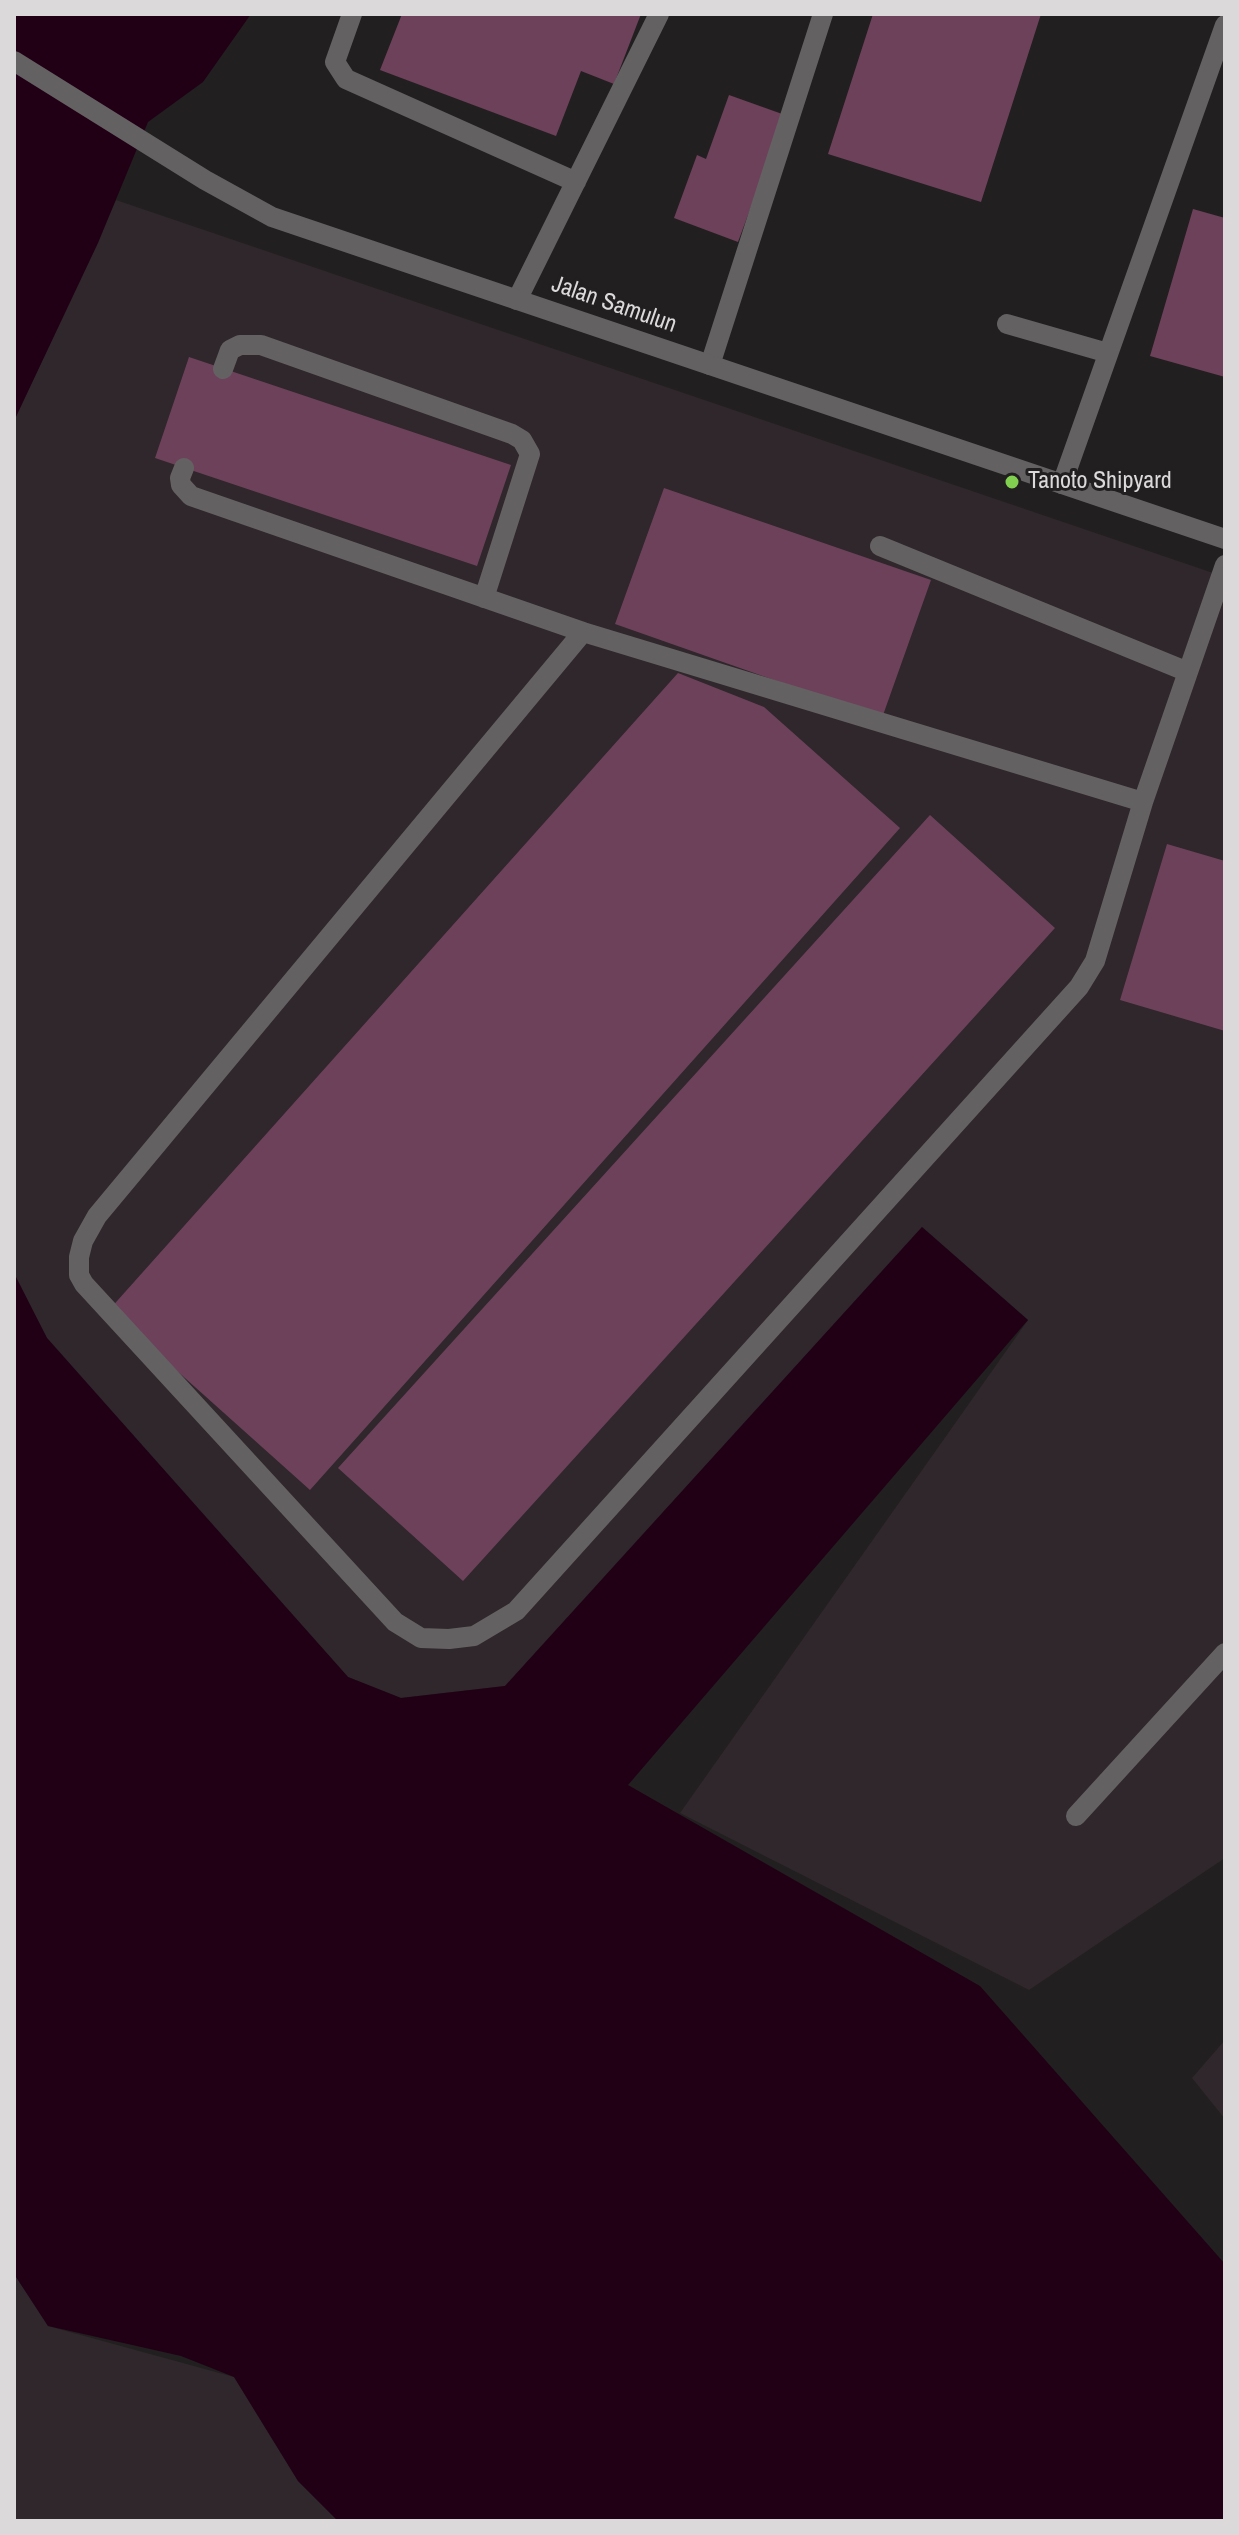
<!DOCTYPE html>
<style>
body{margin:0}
#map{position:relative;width:1239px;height:2535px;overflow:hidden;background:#221f20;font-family:"Archivo Narrow",sans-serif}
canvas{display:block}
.frame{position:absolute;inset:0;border:16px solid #dbd9da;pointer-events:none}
</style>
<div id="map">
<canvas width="1239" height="2535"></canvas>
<div class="frame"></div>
</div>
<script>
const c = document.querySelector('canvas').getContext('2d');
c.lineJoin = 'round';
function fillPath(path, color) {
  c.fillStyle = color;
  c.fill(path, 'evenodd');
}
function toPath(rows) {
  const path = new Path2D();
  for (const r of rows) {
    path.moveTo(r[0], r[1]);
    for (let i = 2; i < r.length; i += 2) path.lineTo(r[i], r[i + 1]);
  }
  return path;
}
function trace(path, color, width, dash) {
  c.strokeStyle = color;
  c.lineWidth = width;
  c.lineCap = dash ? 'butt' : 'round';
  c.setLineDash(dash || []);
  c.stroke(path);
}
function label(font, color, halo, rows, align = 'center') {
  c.font = font + ' "Archivo Narrow",sans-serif';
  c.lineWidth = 6;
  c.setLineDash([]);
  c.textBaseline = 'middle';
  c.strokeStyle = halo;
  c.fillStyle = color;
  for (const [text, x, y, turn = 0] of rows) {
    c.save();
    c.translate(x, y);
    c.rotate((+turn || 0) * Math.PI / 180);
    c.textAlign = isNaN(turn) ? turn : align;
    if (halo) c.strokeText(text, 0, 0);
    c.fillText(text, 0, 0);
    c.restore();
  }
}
fillPath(toPath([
 [116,200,1225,577,1225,1858,1029,1990,680,1813,1028,1320,922,1227,505,1686,401,1698,348,1677,47,1338,14,1277,14,421],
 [1225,2040,1225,2119,1192,2078],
 [14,2273,48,2326,234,2377,298,2481,338,2521,14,2521]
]), '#2f272b');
fillPath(toPath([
 [14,14,251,14,203,82,148,122,98,243,14,421],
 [922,1227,1028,1320,628,1785,980,1986,1225,2264,1225,2521,338,2521,298,2481,234,2377,181,2356,48,2326,14,2274,14,1273,47,1338,348,1677,401,1698,505,1686]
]), '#210015');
fillPath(toPath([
 [402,14,641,14,614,84,581,71,556,136,380,70],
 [873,14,1041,14,981,202,828,154],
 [729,95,785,115,738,242,674,218,697,155,706,159],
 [1193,209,1225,218,1225,377,1150,356],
 [189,357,511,465,477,566,155,458],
 [664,488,931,580,882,718,615,624],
 [678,673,764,707,900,828,310,1490,109,1310],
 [930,815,1055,928,463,1581,338,1468],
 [1167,844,1225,861,1225,1031,1120,1000]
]), '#6d415a');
trace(toPath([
 [352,14,335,62,346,79,576,182],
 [517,300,659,14],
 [1007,324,1108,353],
 [710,365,823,14],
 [223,369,230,350,240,345,261,345,512,434,522,440,530,454,484,598],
 [184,468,180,478,181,485,191,496,583,632,1143,802],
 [1062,484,1225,25],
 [880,546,1188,672],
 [583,632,97,1216,83,1241,79,1257,79,1275,84,1284,395,1622,421,1638,449,1639,474,1636,516,1611,1079,987,1095,961,1143,802,1225,565],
 [1076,1816,1225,1653]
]), '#646163', 20);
trace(toPath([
 [14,61,205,180,272,217,1225,539]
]), '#646163', 20);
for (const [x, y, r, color] of [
 [1012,482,8,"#81d050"]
]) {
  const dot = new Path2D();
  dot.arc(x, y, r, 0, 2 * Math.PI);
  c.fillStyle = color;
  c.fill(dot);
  trace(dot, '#221f20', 3);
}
label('24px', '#dbd9da', '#221f20', [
 ["Jalan Samulun",614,305,19]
]);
label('24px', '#dbd9da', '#221f20', [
 ["Tanoto Shipyard",1028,482]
], 'left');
</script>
